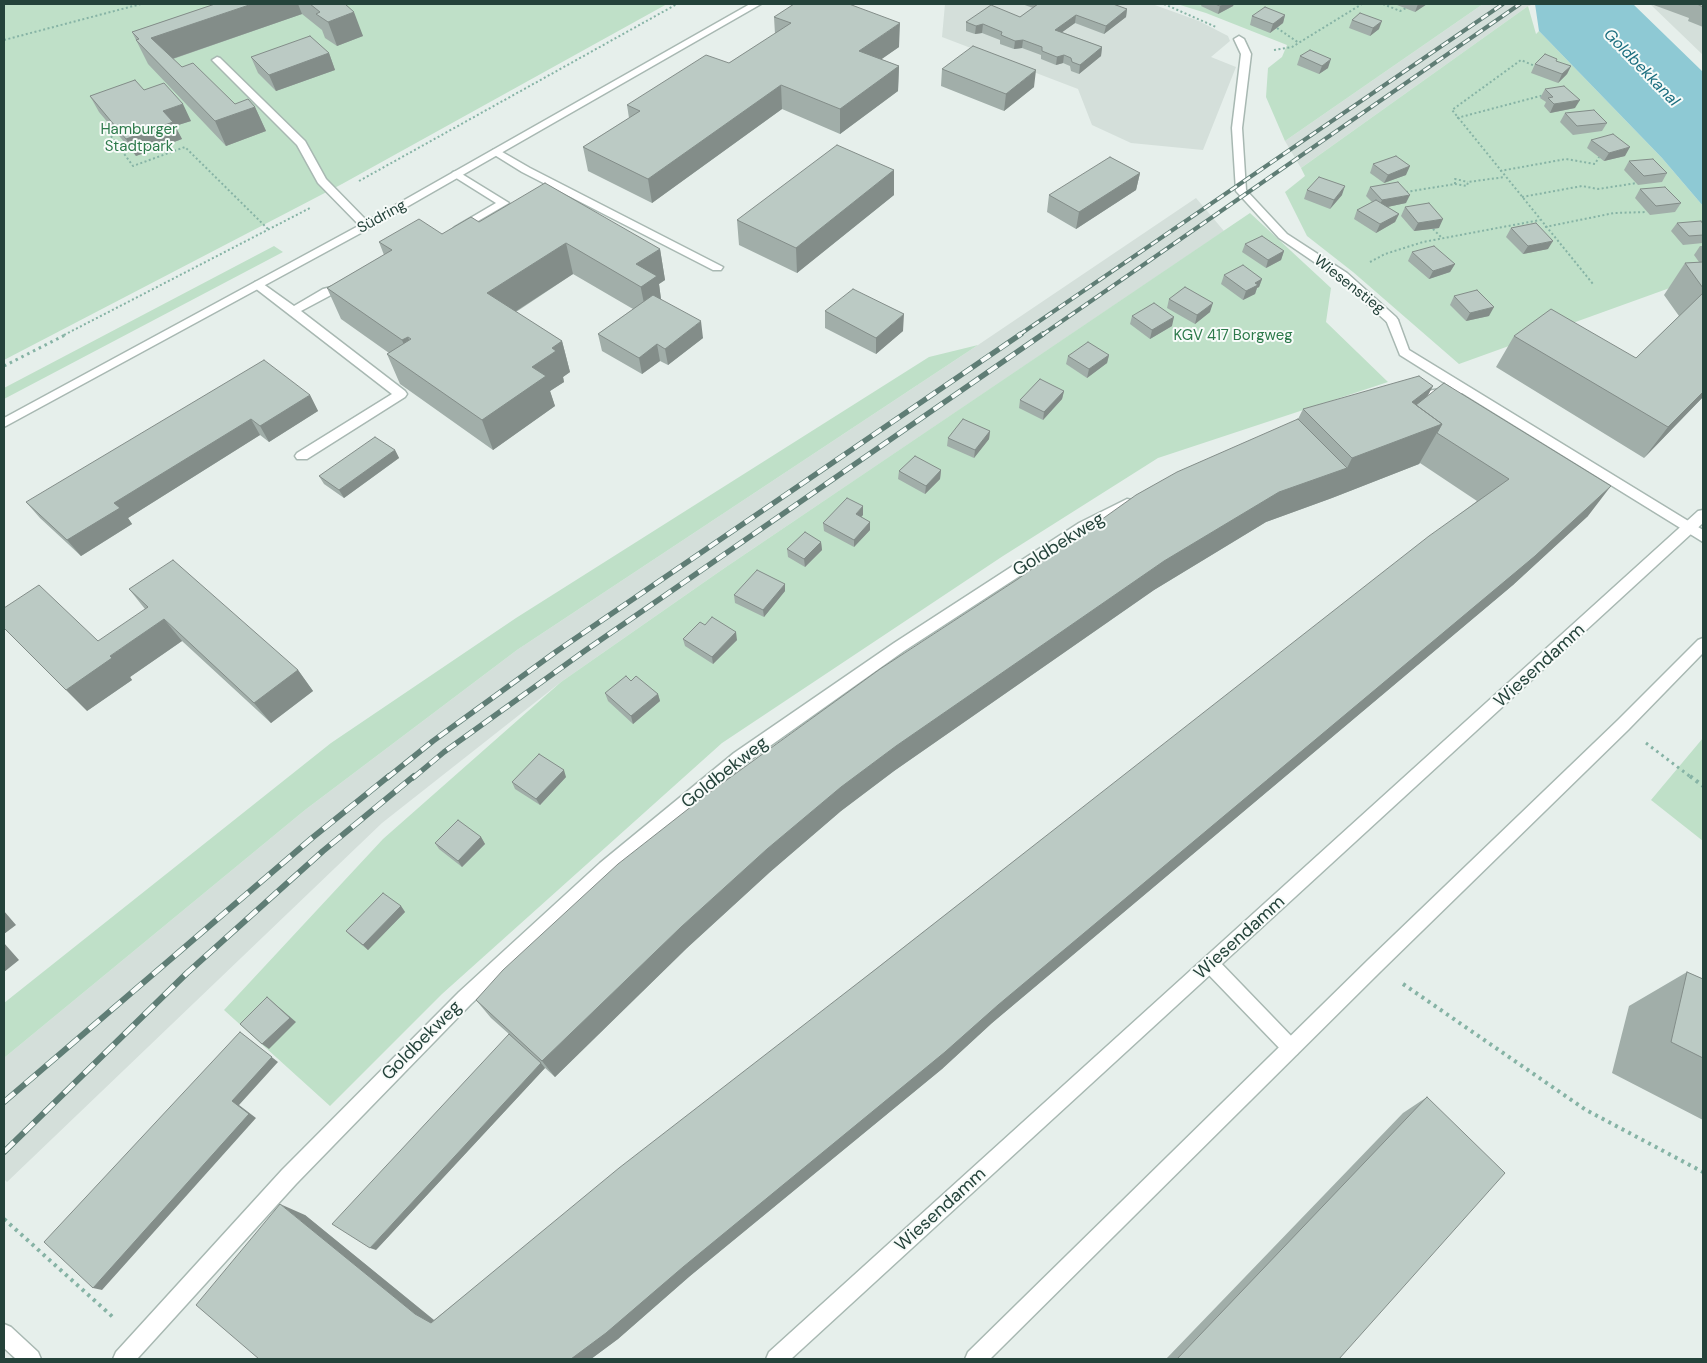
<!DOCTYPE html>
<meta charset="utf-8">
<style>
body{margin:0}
#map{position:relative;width:1707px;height:1363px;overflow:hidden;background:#e6efeb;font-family:"DM Sans",sans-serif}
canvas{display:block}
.frame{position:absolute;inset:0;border:5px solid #24423a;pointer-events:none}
</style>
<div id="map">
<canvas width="1707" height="1363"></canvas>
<div class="frame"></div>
</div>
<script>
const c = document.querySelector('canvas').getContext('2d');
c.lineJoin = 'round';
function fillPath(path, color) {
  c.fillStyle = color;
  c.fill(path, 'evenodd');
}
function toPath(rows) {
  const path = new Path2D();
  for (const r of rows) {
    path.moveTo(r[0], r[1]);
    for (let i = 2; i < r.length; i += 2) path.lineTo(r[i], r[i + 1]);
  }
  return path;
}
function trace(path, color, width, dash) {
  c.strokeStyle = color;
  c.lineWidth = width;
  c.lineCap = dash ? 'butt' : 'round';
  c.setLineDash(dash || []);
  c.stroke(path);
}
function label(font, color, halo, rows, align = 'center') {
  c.font = font + ' "DM Sans",sans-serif';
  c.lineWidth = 4;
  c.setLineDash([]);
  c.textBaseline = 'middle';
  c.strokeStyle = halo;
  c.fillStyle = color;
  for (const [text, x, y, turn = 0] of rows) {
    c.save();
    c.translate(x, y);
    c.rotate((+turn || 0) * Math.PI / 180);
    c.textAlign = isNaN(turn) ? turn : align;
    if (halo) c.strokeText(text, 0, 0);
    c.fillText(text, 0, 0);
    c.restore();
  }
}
fillPath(toPath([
 [945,4,1152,4,1199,21,1228,36,1230,41,1211,57,1236,67,1203,150,1131,143,1092,125,1078,89,942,37],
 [1483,4,1528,4,1531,6,1528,6,1301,168,1285,141],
 [1650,4,1703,4,1703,55],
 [1196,198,1224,231,723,569,561,682,382,823,7,1182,4,1179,4,1058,305,810,517,650,978,345]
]), '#d4dfda');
fillPath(toPath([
 [4,4,667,4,342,184,4,360],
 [1177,4,1483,4,1285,141,1266,97,1268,68,1282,57,1287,45,1206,13],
 [1528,6,1536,34,1539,31,1662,158,1703,206,1703,276,1459,364,1353,272,1307,236,1285,192,1305,176,1301,168],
 [1250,213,1331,288,1326,322,1388,382,1158,458,1003,556,722,743,442,994,330,1106,224,1010,383,839,561,682,723,569],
 [274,246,283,252,4,399,4,388],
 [978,345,517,650,305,810,4,1058,4,1003,331,743,516,618,929,357],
 [1703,738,1703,841,1651,800]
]), '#bfe0c8');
fillPath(toPath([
 [1535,4,1633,4,1703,72,1703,206,1662,158,1539,31]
]), '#8ec9d4');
const service = toPath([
 [1239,36,1244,39,1251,54,1242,128,1246,190,1287,234,1347,273,1396,317,1398,320,1396,323,1388,323,1339,279,1279,238,1236,191,1232,128,1241,54,1234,39,1239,36],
 [217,57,220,58,305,141,326,179,370,224,372,226,370,228,362,228,318,183,297,145,212,60,217,57],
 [497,149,530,168,723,267,721,270,713,270,522,172,493,154,492,152,493,150,497,149],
 [457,171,509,203,459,232,455,231,453,229,455,227,496,203,453,176,452,174,453,172,457,171],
 [259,281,294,306,323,289,348,283,352,284,354,287,352,290,331,295,301,311,405,391,407,394,405,397,307,459,297,459,295,456,297,453,392,394,255,288,253,285,255,282,259,281],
 [1211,957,1217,959,1297,1042,1300,1048,1297,1054,1291,1057,1285,1054,1205,971,1202,965,1205,959,1211,957]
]);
const minor = toPath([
 [750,4,761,4,370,228,4,427,4,418,362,224,750,4],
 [1392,316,1398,320,1409,350,1703,530,1703,542,1462,393,1409,402,1405,401,1403,398,1405,395,1451,387,1400,355,1386,320,1392,316],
 [1127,499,1132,500,1134,504,1132,508,1089,531,904,651,746,763,612,873,471,1004,296,1184,137,1359,113,1359,116,1352,282,1170,459,992,600,863,734,753,894,643,1079,523,1127,499]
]);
const tertiary = toPath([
 [1703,510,1703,523,791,1359,766,1359,769,1352,1698,511,1703,510],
 [1703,638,1703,653,1628,730,1381,971,990,1359,965,1359,968,1352,1369,959,1618,720,1698,640,1703,638],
 [4,1324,11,1327,38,1352,41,1359,16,1359,4,1348,4,1324]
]);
trace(service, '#a8b8b2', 3);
trace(minor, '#a8b8b2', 3);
trace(tertiary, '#a8b8b2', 3);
trace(toPath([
 [1164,4,1216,27],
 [1383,4,1400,11,1406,8],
 [1277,28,1299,43],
 [4,40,141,4],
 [1274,50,1292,47,1362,4],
 [1537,67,1521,60,1452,110,1593,284],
 [1457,118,1544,95],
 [111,136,133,166,185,147,268,229],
 [1500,171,1566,159,1595,164,1599,157],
 [359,181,677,4],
 [1455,184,1455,179,1468,182],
 [1406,192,1455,184,1467,186,1468,182,1505,177],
 [1522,197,1582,186,1598,189,1637,183],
 [1545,227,1614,213,1647,212],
 [1433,229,1442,238],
 [1370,262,1385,254,1423,242,1540,220],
 [64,335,310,208]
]), '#86b3a5', 2, [2, 2.5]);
trace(toPath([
 [4,366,67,334],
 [1646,743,1692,778]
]), '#86b3a5', 3, [2.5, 4]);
trace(toPath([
 [1690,776,1703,786],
 [1403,984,1586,1110,1703,1172],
 [4,1219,115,1319]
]), '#86b3a5', 4, [3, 4.5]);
fillPath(service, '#fff');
fillPath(minor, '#fff');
fillPath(tertiary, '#fff');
const railFar2 = toPath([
 [1019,335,1503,4],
 [1042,335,1520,4]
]);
const railFar1 = toPath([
 [387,778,433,741,557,651,1021,334],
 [413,778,444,752,586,650,1043,334]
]);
const rail = toPath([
 [4,1102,312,838,389,776],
 [4,1152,187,973,323,851,414,776]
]);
trace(railFar2, '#5f7d75', 4);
trace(railFar1, '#5f7d75', 5.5);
trace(rail, '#5f7d75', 6);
trace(railFar2, '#f7fbf9', 2.5, [8]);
trace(railFar1, '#f7fbf9', 4, [11]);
trace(rail, '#f7fbf9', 4.5, [14]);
fillPath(toPath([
 [215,4,345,4,363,36,337,46,325,38,322,30,302,14,173,59,182,67,235,104,255,107,266,131,226,146,148,64,132,32],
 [1022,4,1113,4,1127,9,1126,17,1104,34,1075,23,1062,32,1102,47,1101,56,1079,74,1071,71,1070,66,1063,63,1056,65,1041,59,1041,55,1022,48,1014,49,1000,44,1000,40,982,33,975,34,966,31,966,22,1020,17,1033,8],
 [1202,4,1234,4,1233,6,1218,14,1201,6],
 [1398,4,1427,4,1415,12,1397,5],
 [1651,4,1703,4,1703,27,1688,21,1689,18],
 [1285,15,1283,23,1270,33,1250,25,1252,16],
 [774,17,899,47,881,59,899,66,898,91,840,134,782,109,652,203,588,171,583,147,629,118,627,105,729,63,775,34],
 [1352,20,1379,29,1370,36,1349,28],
 [329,53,335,70,276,91,258,73,251,57],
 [1300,56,1328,68,1319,74,1297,65],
 [1535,64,1571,66,1567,74,1558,83,1531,73],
 [942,69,1034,87,1004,111,941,86],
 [1545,89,1575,108,1550,113,1544,106,1546,102,1540,98],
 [144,90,191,121,175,126,182,139,136,156,99,112,90,96],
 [1565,113,1607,123,1602,131,1573,135,1560,122],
 [1591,140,1625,156,1604,161,1587,148],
 [1629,161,1667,173,1662,182,1638,185,1624,170],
 [1373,164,1406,175,1384,183,1370,173],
 [894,170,894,195,797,273,739,245,737,220],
 [1140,173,1136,190,1076,229,1047,212,1049,195],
 [1370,187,1406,203,1387,207,1399,214,1395,222,1376,233,1354,219,1357,210,1372,202,1366,196],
 [1640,189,1681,203,1675,212,1650,215,1635,198],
 [1307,190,1342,195,1330,209,1304,199],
 [1405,207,1439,228,1414,231,1401,216],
 [479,222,660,249,665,280,659,284,661,299,703,338,668,365,660,361,642,374,602,351,598,334,633,309,573,274,516,312,562,341,570,372,563,377,564,382,550,391,555,406,493,450,400,384,387,354,389,353,341,319,327,288,384,255,379,242,442,234],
 [1677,223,1703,224,1703,243,1683,245,1671,231],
 [1511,228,1548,249,1523,254,1506,237],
 [1245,244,1284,251,1281,260,1266,268,1242,252],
 [1700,246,1703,246,1703,397,1644,458,1496,367,1514,336,1636,358,1679,316,1664,295,1685,263,1699,262,1694,255],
 [1412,252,1455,264,1450,272,1429,279,1408,261],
 [1224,275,1262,279,1259,287,1257,288,1255,294,1243,300,1221,284],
 [1454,296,1489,316,1466,321,1450,305],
 [1169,299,1210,312,1195,324,1167,308],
 [825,311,903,331,876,354,825,328],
 [1132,316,1172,326,1150,339,1130,324],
 [1109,355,1107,363,1087,378,1066,364,1068,356],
 [1433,386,1427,397,1588,516,1513,585,992,1023,942,1069,690,1276,618,1339,591,1359,259,1359,305,1215,434,1320,876,969,1477,501,1420,463,1419,464,1332,498,1266,522,1154,590,894,771,841,811,770,872,687,948,555,1077,544,1067,545,1068,376,1250,509,1034,491,1018,476,1000,1298,419,1303,409],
 [1064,391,1062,399,1043,420,1019,408,1020,400],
 [310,395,318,411,269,442,260,435,128,518,132,524,81,556,40,518,26,502],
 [990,431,989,439,974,458,947,446,948,438],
 [395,450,399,458,344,498,324,484,319,476],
 [941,470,940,479,925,494,898,479,899,471],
 [863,515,861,517,870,522,870,530,854,547,824,531,823,523],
 [821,542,822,550,805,567,788,557,787,549],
 [129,589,298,670,313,691,271,723,182,641,130,677,132,680,87,711,145,609],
 [785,591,764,617,735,603,734,595],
 [683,639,737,640,713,664,685,646],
 [631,681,658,694,660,701,633,724,608,701,605,693],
 [566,777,540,805,515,789,512,782],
 [481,837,485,844,462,867,439,849,435,843],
 [401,906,405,912,368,950,351,936,346,931],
 [1687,972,1703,979,1703,1120,1612,1073,1629,1006],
 [1427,1097,1339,1359,1166,1359,1403,1113]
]), '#a1aea9');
fillPath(toPath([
 [252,4,298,4,302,14,163,62,151,38],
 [1224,4,1234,4,1233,6,1218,14,1220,6],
 [1418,4,1427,4,1415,12],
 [1127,9,1126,17,1104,34,1106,26],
 [354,12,363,36,337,46,328,22],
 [1076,15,1075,23,1054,38,1055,30],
 [1285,15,1283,23,1270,33,1273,24],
 [1382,21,1379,29,1370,36,1373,28],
 [900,23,899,47,859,75,859,51],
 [983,24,982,33,975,34,976,26],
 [1023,40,1022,48,1014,49,1015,41],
 [1102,47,1101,56,1079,74,1080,65],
 [329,53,335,70,276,91,269,75],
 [1064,55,1063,63,1056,65,1057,57],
 [1331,59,1328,68,1319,74,1322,66],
 [899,66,898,91,840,134,840,109],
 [1571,66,1567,74,1558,83,1562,74],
 [1036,70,1034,87,1004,111,1006,94],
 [781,85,782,109,652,203,648,179],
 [1580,100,1575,108,1550,113,1554,104],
 [183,104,191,121,175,126,182,139,136,156,126,139,163,111],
 [255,107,266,131,226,146,215,121],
 [1630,147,1625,156,1604,161,1609,153],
 [1410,166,1406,175,1384,183,1388,175],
 [894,170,894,195,797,273,796,248],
 [1140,173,1136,190,1076,229,1079,212],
 [1345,186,1342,195,1330,209,1334,200],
 [1410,195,1406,203,1378,209,1382,200],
 [1399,214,1395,222,1376,233,1380,224],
 [1443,219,1439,228,1414,231,1418,223],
 [1553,241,1548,249,1523,254,1528,246],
 [566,243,573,274,496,324,487,293],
 [660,249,665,280,659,284,662,307,647,318,636,264],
 [1284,251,1281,260,1266,268,1268,260],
 [1455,264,1450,272,1429,279,1433,271],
 [1262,279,1259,287,1257,288,1255,294,1243,300,1246,291,1255,283],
 [1213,303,1210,312,1195,324,1197,315],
 [1494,307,1489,316,1466,321,1470,313],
 [904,314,903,331,876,354,876,338],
 [1174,317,1172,326,1150,339,1152,330],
 [701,321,703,338,668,365,665,349],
 [408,337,420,368,415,371,402,340],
 [562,341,570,372,563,377,564,382,550,391,555,406,493,450,482,420,532,367,552,348],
 [657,344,660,361,642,374,639,358],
 [1109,355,1107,363,1087,378,1089,369],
 [1433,386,1415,418,1412,402],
 [1064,391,1062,399,1043,420,1044,412],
 [1703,392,1703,397,1644,458,1668,427],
 [310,395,318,411,269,442,260,426],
 [251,419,260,435,128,518,132,524,81,556,67,540,114,503],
 [1442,424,1419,464,1332,498,1266,522,1154,590,894,771,841,811,770,872,687,948,555,1077,542,1061,681,927,767,849,841,787,896,746,1164,561,1279,492,1347,468,1352,458],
 [990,431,989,439,974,458,975,450],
 [395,450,399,458,344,498,339,490],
 [941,470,940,479,925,494,926,486],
 [1611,486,1588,516,1513,585,992,1023,942,1069,690,1276,618,1339,591,1359,571,1359,683,1267,998,1005],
 [863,506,863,515,856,522,856,514],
 [870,522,870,530,854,547,854,540],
 [821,542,822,550,805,567,804,559],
 [785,584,785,591,764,617,763,610],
 [164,619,182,641,130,677,132,680,87,711,66,690,110,656],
 [736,632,737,640,713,664,712,657],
 [298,670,313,691,271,723,254,703],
 [658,694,660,701,633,724,631,716],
 [564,770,566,777,540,805,536,799],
 [481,837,485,844,462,867,458,861],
 [401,906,405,912,368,950,363,945],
 [4,911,16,925,4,934],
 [4,943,19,960,4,972],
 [267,997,296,1022,269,1049,262,1044],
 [240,1032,278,1062,239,1105,256,1118,102,1290,93,1288,232,1101],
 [541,1063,545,1068,376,1250,370,1248],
 [280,1204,305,1215,435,1321,431,1323,415,1314]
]), '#838d89');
const building = toPath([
 [215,4,252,4,151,38,182,67,193,63,235,104,248,99,255,107,215,121,136,40,139,39,132,32,215,4],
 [310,4,345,4,354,12,328,22,316,14,320,12,310,4],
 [794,4,849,4,900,23,859,51,899,66,840,109,781,85,648,179,583,147,640,111,627,105,706,55,729,63,791,23,774,17,794,4],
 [1038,4,1113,4,1127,9,1106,26,1076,15,1055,30,1102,47,1080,65,1072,62,1071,58,1064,55,1057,57,1042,51,1042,47,1023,40,1015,41,1001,35,1002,32,983,24,976,26,966,22,991,5,1020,17,1038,4],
 [1215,4,1224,4,1220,6,1215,4],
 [1697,4,1703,4,1703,7,1697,4],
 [1265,7,1285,15,1273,24,1252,16,1265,7],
 [1360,13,1382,21,1373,28,1352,20,1360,13],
 [310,36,329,53,269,75,251,57,310,36],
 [973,46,1036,70,1006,94,942,69,973,46],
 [1310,50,1331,59,1322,66,1300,56,1310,50],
 [1545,54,1557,59,1556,61,1571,66,1562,74,1535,64,1545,54],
 [135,80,144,90,164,83,183,104,163,111,173,122,126,139,90,96,135,80],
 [1564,86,1580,100,1554,104,1548,98,1553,97,1545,89,1564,86],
 [1594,110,1607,123,1577,126,1565,113,1594,110],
 [1613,134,1630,147,1609,153,1591,140,1613,134],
 [837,145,894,170,796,248,737,220,837,145],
 [1396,156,1410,166,1388,175,1373,164,1396,156],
 [1110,157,1140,173,1079,212,1049,195,1110,157],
 [1653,159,1667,173,1644,176,1629,161,1653,159],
 [1319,177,1345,186,1334,200,1307,190,1319,177],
 [1398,182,1410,195,1382,200,1370,187,1398,182],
 [545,183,660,249,636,264,657,276,641,287,566,243,487,293,562,341,552,348,556,351,532,367,546,376,482,420,387,354,411,339,408,337,402,340,327,288,392,250,379,242,419,219,442,234,471,217,479,222,545,183],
 [1665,187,1681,203,1656,206,1640,189,1665,187],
 [1376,200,1399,214,1380,224,1357,210,1376,200],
 [1429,203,1443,219,1418,223,1405,207,1429,203],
 [1701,221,1703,224,1703,235,1689,236,1677,223,1701,221],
 [1536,223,1553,241,1528,246,1511,228,1536,223],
 [1262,236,1284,251,1268,260,1245,244,1262,236],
 [1434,246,1455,264,1433,271,1412,252,1434,246],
 [1703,262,1703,288,1685,263,1703,262],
 [1243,265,1262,279,1255,283,1258,285,1246,291,1224,275,1243,265],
 [1185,287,1213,303,1197,315,1169,299,1185,287],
 [853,289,904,314,876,338,825,311,853,289],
 [1477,290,1494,307,1470,313,1454,296,1477,290],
 [1703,293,1703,392,1668,427,1514,336,1551,309,1636,358,1703,293],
 [653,295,701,321,665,349,657,344,639,358,598,334,653,295],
 [1154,303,1174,317,1152,330,1132,316,1154,303],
 [1088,342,1109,355,1089,369,1068,356,1088,342],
 [264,360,310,395,260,426,251,419,114,503,120,508,67,540,26,502,264,360],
 [1419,376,1433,386,1412,402,1442,424,1352,458,1303,409,1419,376],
 [1040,379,1064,391,1044,412,1020,400,1040,379],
 [1444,383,1611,486,1535,556,998,1005,945,1052,683,1267,606,1333,571,1359,259,1359,196,1305,280,1204,415,1314,431,1323,619,1168,876,969,1429,536,1509,479,1437,433,1442,424,1416,405,1444,383],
 [963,419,990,431,975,450,948,438,963,419],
 [1298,419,1347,468,1279,492,1164,561,896,746,841,787,767,849,681,927,542,1061,476,1000,503,970,618,864,706,795,880,669,1018,579,1136,495,1177,472,1298,419],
 [375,437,395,450,339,490,319,476,375,437],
 [915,456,941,470,926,486,899,471,915,456],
 [847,498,863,506,856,514,870,522,854,540,823,523,847,498],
 [805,532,821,542,804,559,787,549,805,532],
 [173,560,298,670,254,703,164,619,110,656,112,658,66,690,4,628,4,608,39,585,98,641,148,607,129,589,173,560],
 [757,570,785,584,763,610,734,595,757,570],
 [712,617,736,632,712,657,683,639,700,622,705,625,712,617],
 [626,676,631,681,636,676,658,694,631,716,605,693,626,676],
 [539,754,564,770,536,799,512,782,539,754],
 [458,820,481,837,458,861,435,843,458,820],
 [383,893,401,906,363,945,346,931,383,893],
 [1687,972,1703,979,1703,1058,1671,1042,1687,972],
 [267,997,290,1018,262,1044,240,1024,267,997],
 [240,1032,272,1057,232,1101,249,1114,93,1288,44,1242,240,1032],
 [509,1034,541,1063,370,1248,332,1224,509,1034],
 [1427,1097,1505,1173,1339,1359,1177,1359,1427,1097]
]);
fillPath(building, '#bbcac4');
trace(building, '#838d89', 1);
label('15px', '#2d7a4b', '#f7fbf9', [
 ["Hamburger",139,130],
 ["Stadtpark",139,147],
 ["KGV 417 Borgweg",1233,336]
]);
label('15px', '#24423a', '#f7fbf9', [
 ["Südring",382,217,-29],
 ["Wiesenstieg",1349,285,38]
]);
label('italic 16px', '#1c6f80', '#f7fbf9', [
 ["Goldbekkanal",1641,68,46]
]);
label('18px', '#24423a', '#f7fbf9', [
 ["Goldbekweg",1059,545,-32],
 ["Wiesendamm",1540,666,-42],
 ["Goldbekweg",725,773,-38],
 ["Wiesendamm",1240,938,-42],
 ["Goldbekweg",422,1041,-45],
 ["Wiesendamm",941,1210,-42]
]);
</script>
